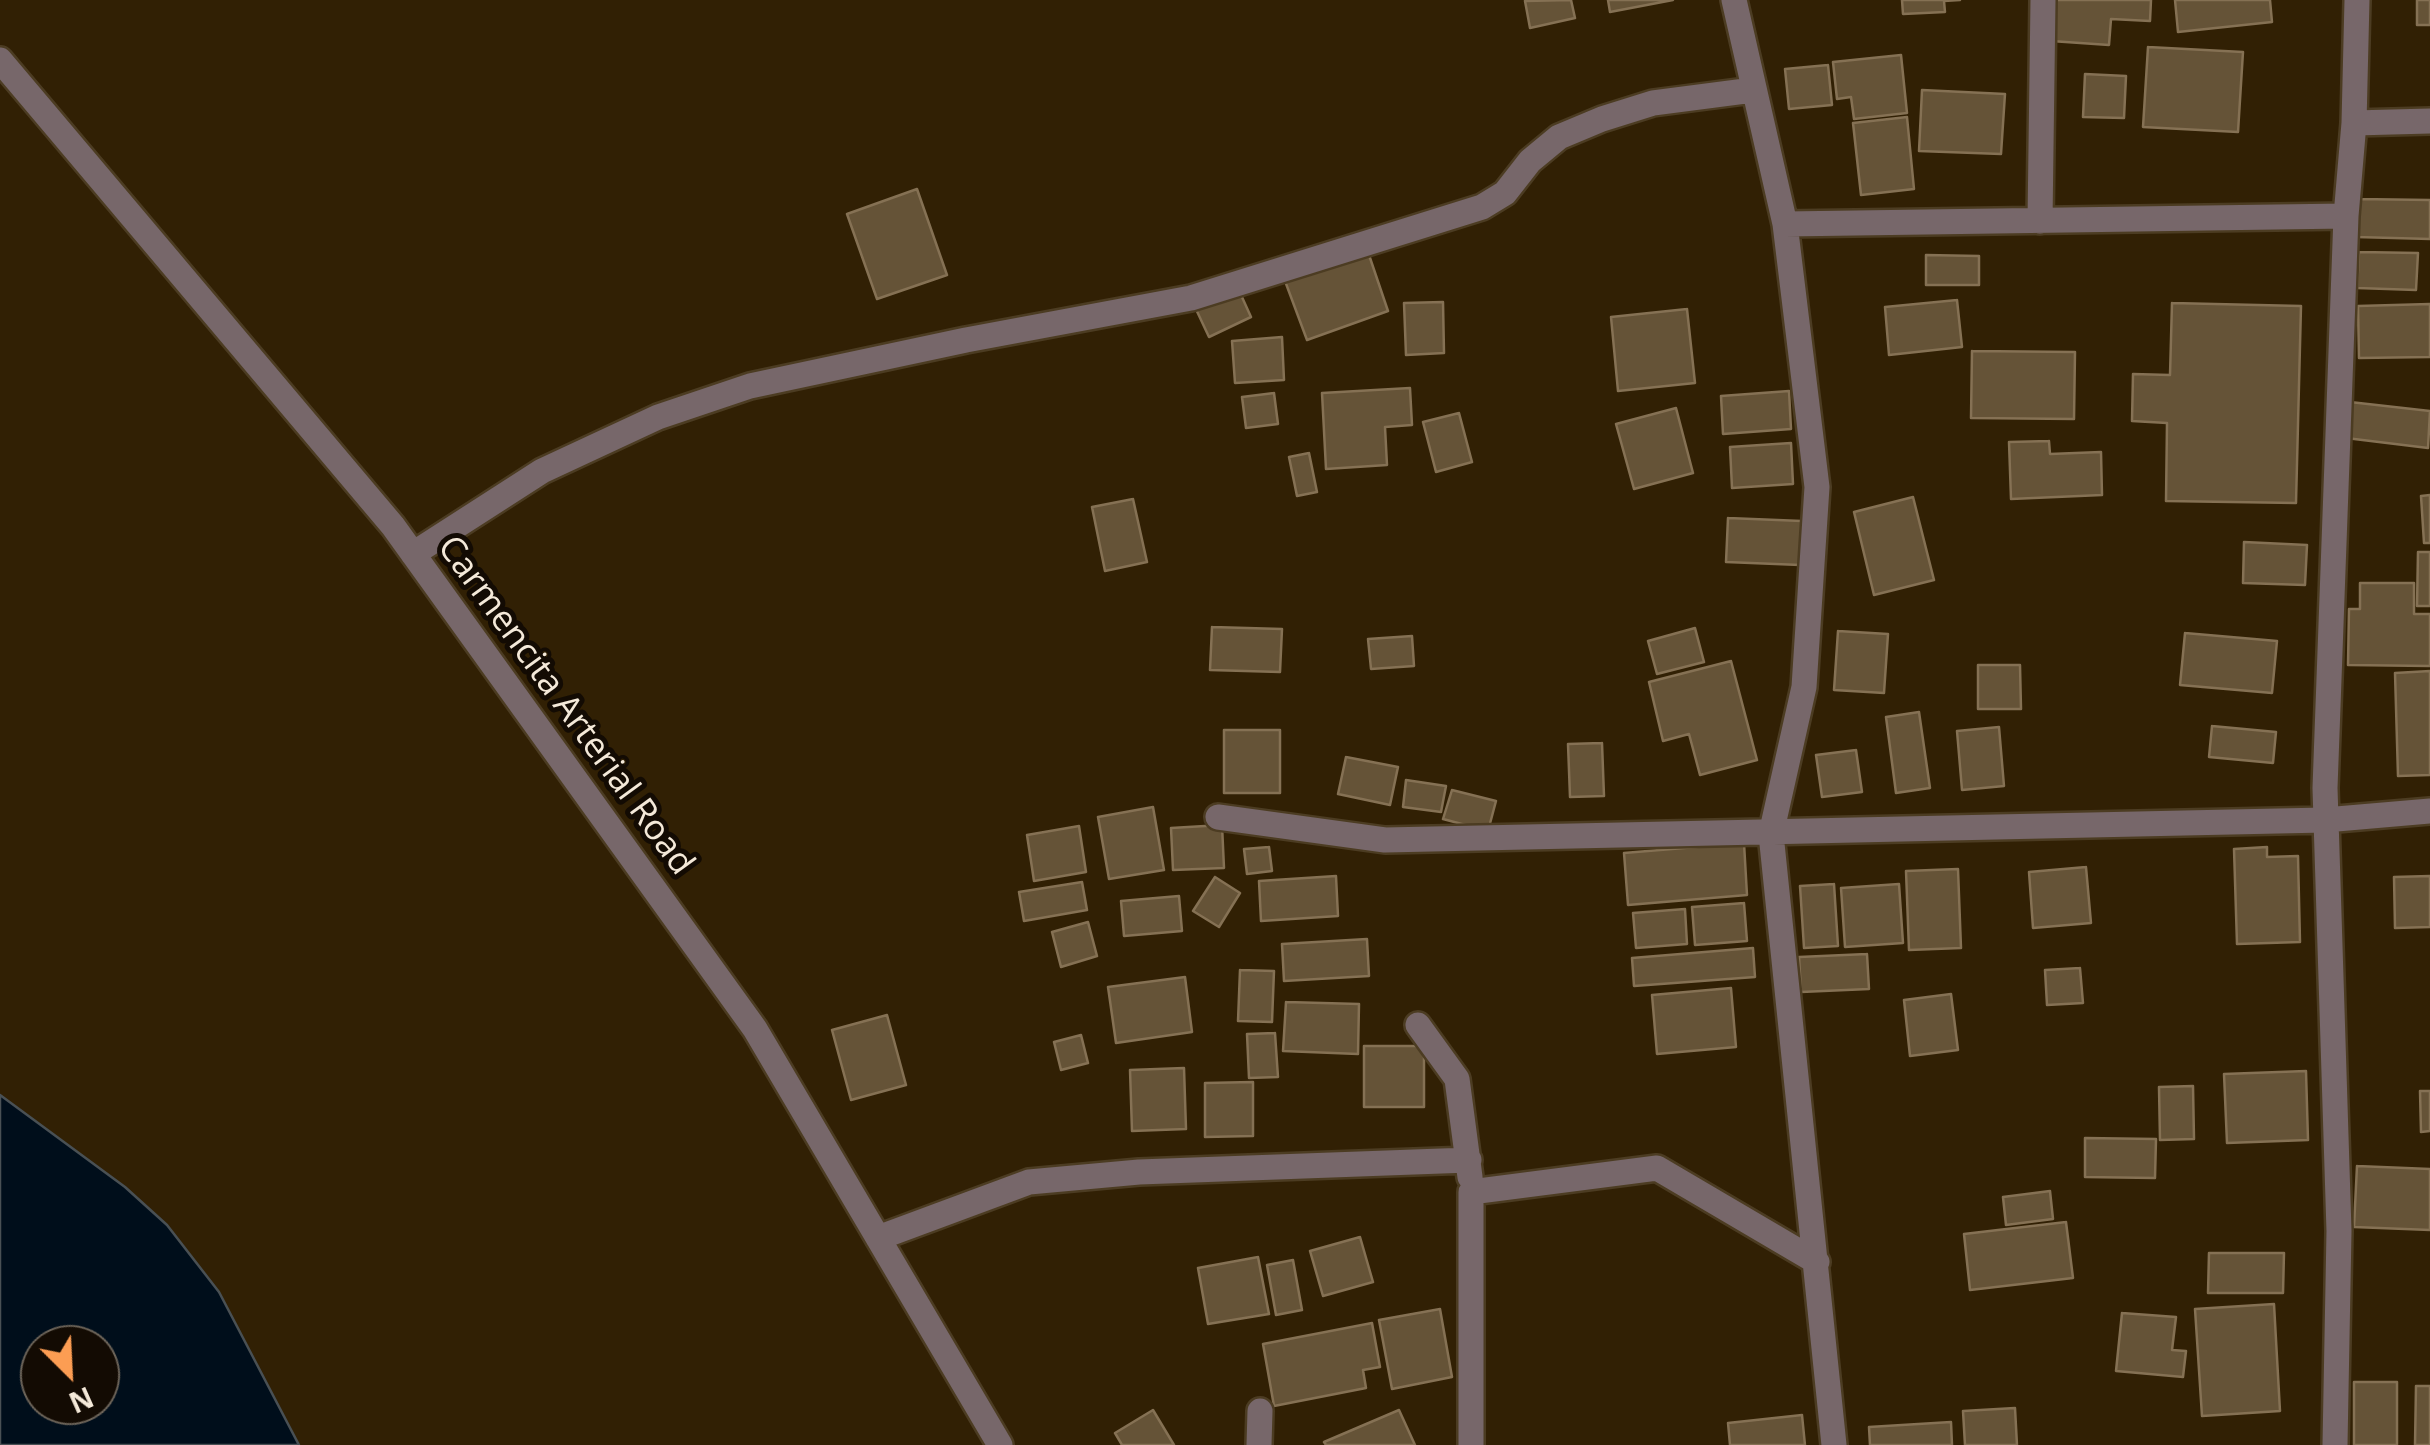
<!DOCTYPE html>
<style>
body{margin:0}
#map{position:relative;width:2430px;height:1445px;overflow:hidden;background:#312004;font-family:"Open Sans",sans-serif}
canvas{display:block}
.north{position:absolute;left:20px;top:1325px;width:100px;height:100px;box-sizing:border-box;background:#130b03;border:2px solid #6d6459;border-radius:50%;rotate:156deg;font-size:28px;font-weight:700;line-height:40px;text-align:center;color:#f4e9d9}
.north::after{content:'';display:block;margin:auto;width:35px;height:45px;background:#fc9d53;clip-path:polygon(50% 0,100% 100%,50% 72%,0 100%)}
</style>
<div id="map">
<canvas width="2430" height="1445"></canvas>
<div class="north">N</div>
</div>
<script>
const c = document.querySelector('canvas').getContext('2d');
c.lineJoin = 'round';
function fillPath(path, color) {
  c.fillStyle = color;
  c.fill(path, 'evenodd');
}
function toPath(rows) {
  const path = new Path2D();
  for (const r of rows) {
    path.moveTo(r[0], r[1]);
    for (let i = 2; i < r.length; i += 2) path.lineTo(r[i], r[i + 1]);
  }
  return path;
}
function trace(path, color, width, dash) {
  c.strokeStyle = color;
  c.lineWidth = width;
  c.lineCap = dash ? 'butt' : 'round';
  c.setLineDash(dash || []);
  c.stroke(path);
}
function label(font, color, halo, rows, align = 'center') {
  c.font = font + ' "Open Sans",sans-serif';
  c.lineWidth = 10;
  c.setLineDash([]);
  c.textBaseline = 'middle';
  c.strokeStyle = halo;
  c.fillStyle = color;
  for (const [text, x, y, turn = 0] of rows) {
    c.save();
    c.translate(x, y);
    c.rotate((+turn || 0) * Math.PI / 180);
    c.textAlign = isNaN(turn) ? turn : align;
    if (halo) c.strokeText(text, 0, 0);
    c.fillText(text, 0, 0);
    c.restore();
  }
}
const water = toPath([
 [0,1095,125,1187,167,1225,219,1292,299,1445,0,1445,0,1095],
 [40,1345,100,1345,100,1405,40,1405,40,1345]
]);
fillPath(water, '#000e1b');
trace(water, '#495054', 2.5);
const building = toPath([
 [1571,0,1575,18,1530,28,1525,1,1571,0],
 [1608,0,1673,0,1610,12,1608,0],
 [1902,0,1960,0,1944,1,1945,12,1903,14,1902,0],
 [2053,0,2151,0,2150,21,2111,19,2109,45,2051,41,2053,0],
 [2175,0,2270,0,2272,22,2178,32,2175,0],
 [2417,0,2430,0,2430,25,2417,25,2417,0],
 [2148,47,2243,52,2238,132,2143,127,2148,47],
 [1901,55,1907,113,1854,119,1851,97,1837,99,1833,62,1901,55],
 [1828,65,1832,105,1789,109,1785,69,1828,65],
 [2085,74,2126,76,2124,118,2083,117,2085,74],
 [1922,90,2005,94,2001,154,1919,151,1922,90],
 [1907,117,1914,189,1861,195,1853,123,1907,117],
 [917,189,947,275,877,299,847,214,917,189],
 [2357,199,2430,200,2430,239,2356,237,2357,199],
 [1368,252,1388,311,1307,340,1285,281,1368,252],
 [2359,252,2418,253,2416,290,2357,288,2359,252],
 [1926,255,1979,256,1979,285,1926,285,1926,255],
 [1237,286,1251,317,1209,337,1194,305,1237,286],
 [1957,300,1962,347,1889,355,1885,307,1957,300],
 [1443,302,1444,353,1406,355,1404,303,1443,302],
 [2172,303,2301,306,2296,503,2166,501,2167,423,2132,421,2133,374,2170,375,2172,303],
 [2430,304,2430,357,2359,358,2358,306,2430,304],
 [1687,309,1695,383,1618,391,1611,317,1687,309],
 [1282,337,1284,380,1235,383,1232,341,1282,337],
 [1972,351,2075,352,2074,419,1971,418,1972,351],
 [1410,388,1412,425,1385,427,1387,465,1326,469,1322,393,1410,388],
 [1789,391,1791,429,1723,434,1721,396,1789,391],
 [1274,393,1278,424,1246,428,1242,397,1274,393],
 [2350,402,2430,411,2428,448,2346,438,2350,402],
 [1676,408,1693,473,1634,489,1616,424,1676,408],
 [1459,413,1472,462,1436,472,1423,422,1459,413],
 [2049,441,2050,454,2101,452,2102,495,2011,499,2009,442,2049,441],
 [1791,443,1793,484,1732,488,1730,447,1791,443],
 [1309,453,1317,492,1297,496,1289,457,1309,453],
 [2430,495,2430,543,2424,543,2421,496,2430,495],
 [1913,497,1934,580,1874,595,1854,512,1913,497],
 [1133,499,1147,562,1105,571,1092,507,1133,499],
 [1728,518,1802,521,1800,565,1726,562,1728,518],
 [2244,542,2307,545,2305,585,2243,583,2244,542],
 [2418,552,2430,552,2430,606,2417,606,2418,552],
 [2360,583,2414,583,2414,614,2430,614,2430,666,2348,665,2349,609,2360,609,2360,583],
 [1212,627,1282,629,1280,672,1210,670,1212,627],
 [1695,628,1704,662,1657,674,1648,641,1695,628],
 [1838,631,1888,634,1884,693,1834,690,1838,631],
 [2185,633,2277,641,2272,693,2180,685,2185,633],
 [1412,636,1414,666,1371,669,1368,639,1412,636],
 [1731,661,1757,760,1700,775,1689,734,1663,741,1649,682,1731,661],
 [1978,665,2020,665,2021,709,1978,709,1978,665],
 [2430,671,2430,775,2398,776,2395,673,2430,671],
 [1919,712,1930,788,1896,793,1886,717,1919,712],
 [2212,726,2276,732,2273,763,2209,757,2212,726],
 [1999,727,2004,786,1962,790,1957,731,1999,727],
 [1224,730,1280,730,1280,793,1224,793,1224,730],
 [1602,743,1604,796,1570,797,1568,744,1602,743],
 [1856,750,1862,792,1822,797,1816,755,1856,750],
 [1346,757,1398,767,1390,805,1338,794,1346,757],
 [1406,780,1446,786,1441,812,1403,807,1406,780],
 [1452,790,1496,801,1488,831,1443,819,1452,790],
 [1153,807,1164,870,1109,879,1098,817,1153,807],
 [1222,825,1224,868,1173,870,1171,828,1222,825],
 [1079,826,1086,872,1034,881,1027,835,1079,826],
 [1744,843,1747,895,1628,905,1624,853,1744,843],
 [1269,847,1272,871,1247,874,1244,849,1269,847],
 [2267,847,2267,857,2298,856,2300,942,2237,944,2234,849,2267,847],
 [2086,867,2091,923,2033,928,2029,872,2086,867],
 [1958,869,1961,948,1909,950,1906,871,1958,869],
 [1336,876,1338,916,1261,921,1259,881,1336,876],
 [2430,876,2430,927,2395,928,2394,877,2430,876],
 [1215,877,1240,893,1219,927,1193,911,1215,877],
 [1082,882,1087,910,1024,921,1019,892,1082,882],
 [1834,884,1838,946,1804,948,1800,886,1834,884],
 [1899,884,1903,943,1845,947,1841,888,1899,884],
 [1179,896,1182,931,1124,936,1121,901,1179,896],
 [1744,903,1747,941,1695,945,1692,907,1744,903],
 [1685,909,1687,944,1636,948,1633,913,1685,909],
 [1088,922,1097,956,1061,967,1052,932,1088,922],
 [1367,939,1369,976,1284,981,1282,944,1367,939],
 [1753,948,1755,977,1634,986,1632,958,1753,948],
 [1867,954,1869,989,1801,992,1799,957,1867,954],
 [2080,968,2083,1003,2047,1005,2045,970,2080,968],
 [1240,970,1274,971,1272,1022,1238,1021,1240,970],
 [1185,977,1192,1032,1116,1043,1108,987,1185,977],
 [1731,988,1736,1047,1657,1054,1652,995,1731,988],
 [1951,994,1958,1050,1910,1056,1904,1000,1951,994],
 [1286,1002,1359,1004,1358,1054,1283,1051,1286,1002],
 [887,1015,906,1085,851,1100,832,1030,887,1015],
 [1275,1033,1278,1077,1249,1078,1247,1034,1275,1033],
 [1081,1035,1088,1063,1061,1070,1054,1042,1081,1035],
 [1364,1046,1424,1046,1424,1107,1364,1107,1364,1046],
 [1184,1068,1186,1129,1132,1131,1130,1070,1184,1068],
 [2306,1071,2308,1140,2227,1143,2224,1074,2306,1071],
 [1253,1082,1253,1136,1205,1137,1205,1083,1253,1082],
 [2193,1086,2194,1139,2160,1140,2159,1087,2193,1086],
 [2420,1091,2430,1091,2430,1131,2421,1132,2420,1091],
 [2085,1138,2156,1139,2155,1178,2085,1177,2085,1138],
 [2357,1166,2430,1169,2430,1230,2354,1227,2357,1166],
 [2050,1191,2053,1219,2006,1225,2003,1197,2050,1191],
 [2066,1222,2073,1278,1970,1290,1964,1234,2066,1222],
 [1360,1237,1373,1282,1323,1296,1310,1251,1360,1237],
 [2209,1253,2284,1253,2283,1293,2208,1293,2209,1253],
 [1258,1257,1269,1314,1208,1324,1198,1268,1258,1257],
 [1293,1260,1302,1310,1276,1315,1267,1265,1293,1260],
 [2274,1304,2280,1411,2202,1416,2195,1309,2274,1304],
 [1440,1309,1452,1377,1392,1389,1379,1320,1440,1309],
 [2122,1313,2176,1317,2172,1350,2186,1351,2183,1377,2116,1371,2122,1313],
 [1372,1323,1380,1367,1363,1370,1366,1388,1274,1406,1263,1344,1372,1323],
 [2354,1382,2397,1382,2397,1445,2354,1445,2354,1382],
 [2416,1386,2430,1386,2430,1445,2415,1445,2416,1386],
 [2015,1408,2017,1445,1965,1445,1963,1411,2015,1408],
 [1153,1410,1174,1445,1122,1445,1115,1433,1153,1410],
 [1399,1410,1415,1445,1326,1445,1324,1442,1399,1410],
 [1802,1415,1805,1445,1730,1445,1728,1423,1802,1415],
 [1951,1422,1952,1445,1870,1445,1869,1427,1951,1422]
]);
fillPath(building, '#655337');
trace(building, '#857154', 2.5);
const minor = toPath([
 [1734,0,1785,224,1817,487,1804,687,1771,834,1834,1445],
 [0,60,393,526,755,1029,1000,1445],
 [2354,123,2430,121],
 [2040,221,2043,0],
 [1785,224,2346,216],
 [413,554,542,471,658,417,750,386,966,340,1191,298,1482,207,1505,193,1530,161,1559,137,1602,119,1653,103,1753,90],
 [1218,817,1385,840,2325,820,2430,811],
 [1418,1025,1457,1079,1470,1177],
 [878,1238,1029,1182,1139,1172,1469,1160],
 [1259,1445,1260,1411],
 [1471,1445,1471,1192,1657,1168,1817,1262],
 [2335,1445,2339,1231,2325,788,2346,216,2354,123,2357,0]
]);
trace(minor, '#4c3c22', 30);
trace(minor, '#77676a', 25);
label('35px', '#f4e9d9', '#130b03', [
 ["Carmencita Arterial Road",565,706,54]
]);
</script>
